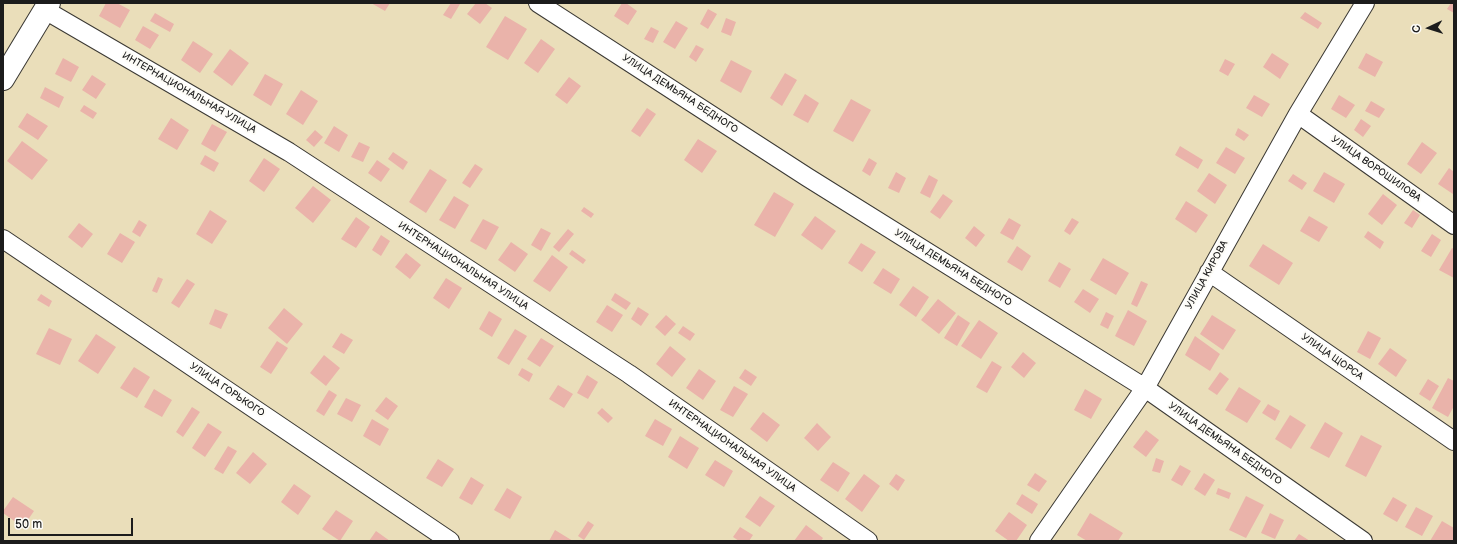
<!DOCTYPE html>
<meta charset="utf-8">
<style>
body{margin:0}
#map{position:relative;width:1457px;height:544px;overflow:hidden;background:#eadeba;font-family:"Balsamiq Sans",sans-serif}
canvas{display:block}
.frame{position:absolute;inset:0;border:4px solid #1c1c1c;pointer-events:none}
.north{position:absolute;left:1409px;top:8px;width:40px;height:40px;-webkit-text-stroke:3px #fdfcf7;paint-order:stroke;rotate:266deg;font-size:11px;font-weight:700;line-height:16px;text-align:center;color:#1c1c1c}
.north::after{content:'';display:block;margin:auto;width:14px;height:18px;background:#1c1c1c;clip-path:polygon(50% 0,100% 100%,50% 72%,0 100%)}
.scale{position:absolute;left:8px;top:518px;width:125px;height:18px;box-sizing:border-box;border:2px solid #1c1c1c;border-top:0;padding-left:5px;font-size:12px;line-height:14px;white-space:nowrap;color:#1c1c1c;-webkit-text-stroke:3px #fdfcf7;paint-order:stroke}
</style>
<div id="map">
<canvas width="1457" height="544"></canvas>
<div class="frame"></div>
<div class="north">С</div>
<div class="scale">50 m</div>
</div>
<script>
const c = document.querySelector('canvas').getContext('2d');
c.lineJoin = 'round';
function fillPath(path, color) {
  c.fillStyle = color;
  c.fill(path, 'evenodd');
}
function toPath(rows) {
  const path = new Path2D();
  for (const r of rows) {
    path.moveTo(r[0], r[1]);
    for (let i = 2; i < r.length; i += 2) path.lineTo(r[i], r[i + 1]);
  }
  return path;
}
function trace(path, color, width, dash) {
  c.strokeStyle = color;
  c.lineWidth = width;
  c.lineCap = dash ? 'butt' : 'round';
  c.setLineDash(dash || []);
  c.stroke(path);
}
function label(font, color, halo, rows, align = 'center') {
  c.font = font + ' "Balsamiq Sans",sans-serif';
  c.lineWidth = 4;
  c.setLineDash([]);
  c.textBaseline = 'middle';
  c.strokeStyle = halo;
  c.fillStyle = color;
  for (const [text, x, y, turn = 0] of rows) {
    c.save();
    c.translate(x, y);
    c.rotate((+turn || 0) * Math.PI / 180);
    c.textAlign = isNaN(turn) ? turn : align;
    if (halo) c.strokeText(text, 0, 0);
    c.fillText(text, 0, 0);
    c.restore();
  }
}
fillPath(toPath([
 [106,3,117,3,130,10,120,28,99,16],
 [371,3,390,3,385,11],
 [451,3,457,3,460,4,451,19,443,15],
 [476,3,485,3,492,8,480,24,467,14],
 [622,3,626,3,637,11,628,25,614,16],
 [1451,3,1454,3,1454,13,1447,9],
 [708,9,717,14,708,29,700,24],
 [1305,12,1322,23,1318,29,1300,18],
 [155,13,174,24,170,32,150,21],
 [505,16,527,29,508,60,486,47],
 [726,18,736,22,731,36,721,32],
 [676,21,688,28,675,49,663,42],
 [143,26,159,35,150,49,135,40],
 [651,27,659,31,653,43,644,39],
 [541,39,555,49,538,73,524,63],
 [193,41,213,54,200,73,181,60],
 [696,45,704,49,696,62,689,57],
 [230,49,249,63,232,86,213,72],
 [1272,53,1289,64,1280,79,1263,67],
 [1366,53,1383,62,1375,77,1358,68],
 [63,58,79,67,71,82,55,74],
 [1225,59,1235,64,1228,76,1219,71],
 [731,60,752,71,741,93,720,81],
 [785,73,797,80,782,106,770,98],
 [265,74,283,84,271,106,253,95],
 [92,75,106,84,96,99,82,90],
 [569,77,581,86,567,104,555,95],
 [45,87,64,97,59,108,40,98],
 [301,90,318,101,303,125,286,114],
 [805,94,819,103,808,123,793,115],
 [1254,95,1270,104,1262,117,1246,108],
 [1339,95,1355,105,1346,118,1331,109],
 [851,99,871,110,853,142,833,131],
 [1371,101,1385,109,1379,118,1365,111],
 [84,105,97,113,93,119,80,111],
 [647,108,656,114,640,137,631,131],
 [27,113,48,126,38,140,18,127],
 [171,118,189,130,177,150,158,139],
 [1361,119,1371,126,1363,137,1354,130],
 [212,124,227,132,215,152,201,144],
 [334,126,348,135,339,152,324,143],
 [1238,128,1249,135,1244,141,1235,135],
 [315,130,323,137,314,147,306,140],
 [698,139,717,151,702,173,684,160],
 [22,141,48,160,32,180,7,161],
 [359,142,370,147,363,162,351,157],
 [1422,142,1437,153,1421,174,1407,164],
 [1180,146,1203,160,1198,169,1175,155],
 [1226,147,1245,158,1235,174,1216,163],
 [393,152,408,162,403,170,388,159],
 [205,155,219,163,214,172,200,164],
 [264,158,280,169,264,192,249,181],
 [869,158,877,163,870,176,862,171],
 [377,160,390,169,381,182,368,173],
 [475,164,483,169,470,188,462,183],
 [1449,168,1454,172,1454,192,1453,194,1438,184],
 [430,169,447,180,426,213,409,202],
 [896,172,906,178,899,193,888,188],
 [1324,172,1345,184,1334,203,1313,191],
 [1209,173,1227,185,1215,204,1197,191],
 [1293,174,1307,183,1302,190,1288,181],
 [929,175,938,180,930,198,920,193],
 [313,186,331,200,313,223,295,208],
 [774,192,794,204,775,237,754,225],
 [943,194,953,201,940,219,930,212],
 [1383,194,1397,205,1382,225,1368,214],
 [454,196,469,205,455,229,439,220],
 [1186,201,1208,215,1196,233,1175,219],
 [584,207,594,214,591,218,581,211],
 [210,210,227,221,212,244,196,234],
 [1413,210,1420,215,1412,228,1404,223],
 [815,216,836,231,822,250,801,235],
 [1309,216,1328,227,1319,242,1300,231],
 [356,217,370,227,356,248,341,239],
 [1009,218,1021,225,1013,240,1000,233],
 [1072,218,1079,222,1070,235,1064,231],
 [483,219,499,227,486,250,470,241],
 [139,220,147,225,140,237,132,232],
 [79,223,93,234,82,248,68,237],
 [974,226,985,235,976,247,965,238],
 [541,228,551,233,541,251,531,245],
 [568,229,574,234,559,252,553,247],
 [1368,231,1384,242,1380,249,1364,237],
 [120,233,135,242,122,263,107,254],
 [1432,234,1441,240,1431,257,1421,251],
 [381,235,390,241,381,256,372,250],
 [511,242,528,254,515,272,498,260],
 [861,243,876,252,862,272,848,263],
 [1263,244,1293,263,1279,285,1249,266],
 [1017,246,1031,256,1022,271,1007,262],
 [1452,248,1454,249,1454,278,1439,270],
 [572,250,586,260,583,264,569,254],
 [406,253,421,265,410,279,395,267],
 [552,255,568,267,550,292,533,281],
 [1103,258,1129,273,1116,295,1090,280],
 [1059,262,1071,269,1060,288,1048,281],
 [883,268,900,279,891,294,873,283],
 [158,277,163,279,157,293,152,291],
 [446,278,462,288,449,309,433,298],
 [187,279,195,284,179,308,171,303],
 [1141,281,1148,284,1137,307,1131,304],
 [913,286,929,297,916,317,899,305],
 [1083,289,1099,299,1090,313,1074,302],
 [615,293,631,303,626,310,611,300],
 [41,294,52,301,49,307,37,300],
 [938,299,956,313,939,334,921,320],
 [607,305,623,315,612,332,596,322],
 [638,307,649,314,641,326,631,319],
 [284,308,303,324,287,344,268,328],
 [215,309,228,314,221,329,209,324],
 [1128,310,1147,321,1134,346,1115,336],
 [489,311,502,319,492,337,479,329],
 [1106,312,1114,316,1108,329,1100,325],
 [666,315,676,324,665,336,655,327],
 [958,315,970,323,957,346,944,338],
 [1212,315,1236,330,1223,350,1200,334],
 [979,320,998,333,981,359,961,346],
 [683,326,695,334,690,341,678,333],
 [49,328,72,339,60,365,36,354],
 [515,329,527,336,509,365,497,358],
 [1368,331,1381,338,1370,359,1357,352],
 [341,333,353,340,344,354,332,347],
 [96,334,116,347,98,374,78,361],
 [1195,336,1220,354,1210,371,1185,355],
 [541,338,554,346,540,367,527,359],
 [277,341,288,348,271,374,260,367],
 [670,346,686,359,672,377,656,364],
 [1390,348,1407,360,1396,377,1378,364],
 [1023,352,1036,363,1024,378,1011,367],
 [324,355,340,368,326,386,310,373],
 [992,361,1002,367,987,393,976,387],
 [134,367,150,377,137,398,120,388],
 [522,368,533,374,529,382,518,375],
 [699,369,716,381,703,400,686,388],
 [745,369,757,377,751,386,739,378],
 [1220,372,1229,379,1217,395,1208,389],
 [587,375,598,382,588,399,577,393],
 [1448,378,1454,381,1454,406,1448,417,1432,408],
 [1428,379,1439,386,1430,401,1419,394],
 [558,385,573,394,564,408,549,399],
 [734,386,748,394,733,417,720,410],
 [1239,387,1261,401,1247,423,1225,410],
 [154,389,172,400,162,417,144,407],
 [1085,389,1102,399,1091,419,1074,410],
 [329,390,337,395,324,416,316,411],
 [386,397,398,406,388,420,375,411],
 [346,398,361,405,352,422,337,414],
 [1268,404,1280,411,1275,421,1262,413],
 [192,407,200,412,183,437,176,432],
 [602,408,613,418,608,423,597,413],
 [763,412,780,425,767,442,750,429],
 [1290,415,1306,425,1291,449,1275,439],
 [372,419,389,429,380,446,363,436],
 [655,419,672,429,663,446,645,436],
 [1325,422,1343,433,1329,458,1310,448],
 [208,423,222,432,205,457,192,448],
 [817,423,831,437,818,451,804,438],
 [1146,430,1159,440,1146,457,1133,447],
 [1361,435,1382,446,1366,477,1345,466],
 [680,436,699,448,687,469,668,457],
 [228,446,237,451,223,474,214,469],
 [253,452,267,464,250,484,236,473],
 [1156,458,1164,461,1160,473,1152,471],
 [438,459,454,469,442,487,426,478],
 [715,460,733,471,724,487,705,475],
 [833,462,850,473,838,492,820,480],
 [1180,465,1191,471,1182,486,1171,480],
 [1035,473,1047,481,1039,492,1027,485],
 [1204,473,1215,480,1205,496,1194,489],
 [864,474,880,486,862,512,845,499],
 [896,474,905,480,898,491,889,484],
 [471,477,484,485,472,505,459,498],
 [294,484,311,496,298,515,281,502],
 [507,488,522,497,510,519,494,510],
 [1218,488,1231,493,1229,499,1216,494],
 [1022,494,1038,504,1032,514,1016,504],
 [760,496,775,506,760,527,745,517],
 [1246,496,1264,505,1246,538,1229,530],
 [13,497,34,511,23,527,3,513,3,511],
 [1393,497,1407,505,1397,522,1383,514],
 [1416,507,1433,516,1422,536,1405,527],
 [336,510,353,521,340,541,322,529],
 [1009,512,1027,525,1016,541,1009,541,995,531],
 [1090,513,1123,533,1118,541,1087,541,1077,535],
 [1270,513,1284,520,1275,539,1261,533],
 [588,521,594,525,584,540,578,536],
 [1442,521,1454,528,1454,541,1430,541],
 [806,525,823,538,821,541,794,541],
 [740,527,753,535,749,541,739,541,733,537],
 [555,530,573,541,549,541],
 [376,531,390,541,369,541],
 [1299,534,1310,541,1294,541]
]), '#eab3aa');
const street = toPath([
 [538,3,807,177,1145,388,1363,541],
 [45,10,289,152,629,374,868,541],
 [1298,114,1454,225],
 [3,239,450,541],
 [1209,272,1454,441],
 [1039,541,1145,388,1298,114,1365,3]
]);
const secondary = toPath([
 [3,79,49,3]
]);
trace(street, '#3b3934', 20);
trace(secondary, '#3b3934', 24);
trace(street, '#fff', 18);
trace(secondary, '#fff', 22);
label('10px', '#1c1c1c', '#fdfcf7', [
 ["ИНТЕРНАЦИОНАЛЬНАЯ УЛИЦА",189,93,30],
 ["УЛИЦА ДЕМЬЯНА БЕДНОГО",680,94,33],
 ["УЛИЦА ВОРОШИЛОВА",1376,169,35],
 ["ИНТЕРНАЦИОНАЛЬНАЯ УЛИЦА",463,266,33],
 ["УЛИЦА ДЕМЬЯНА БЕДНОГО",953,268,32],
 ["УЛИЦА КИРОВА",1207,275,-61],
 ["УЛИЦА ЩОРСА",1332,357,35],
 ["УЛИЦА ГОРЬКОГО",227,390,34],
 ["УЛИЦА ДЕМЬЯНА БЕДНОГО",1225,444,35],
 ["ИНТЕРНАЦИОНАЛЬНАЯ УЛИЦА",732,446,35]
]);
</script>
